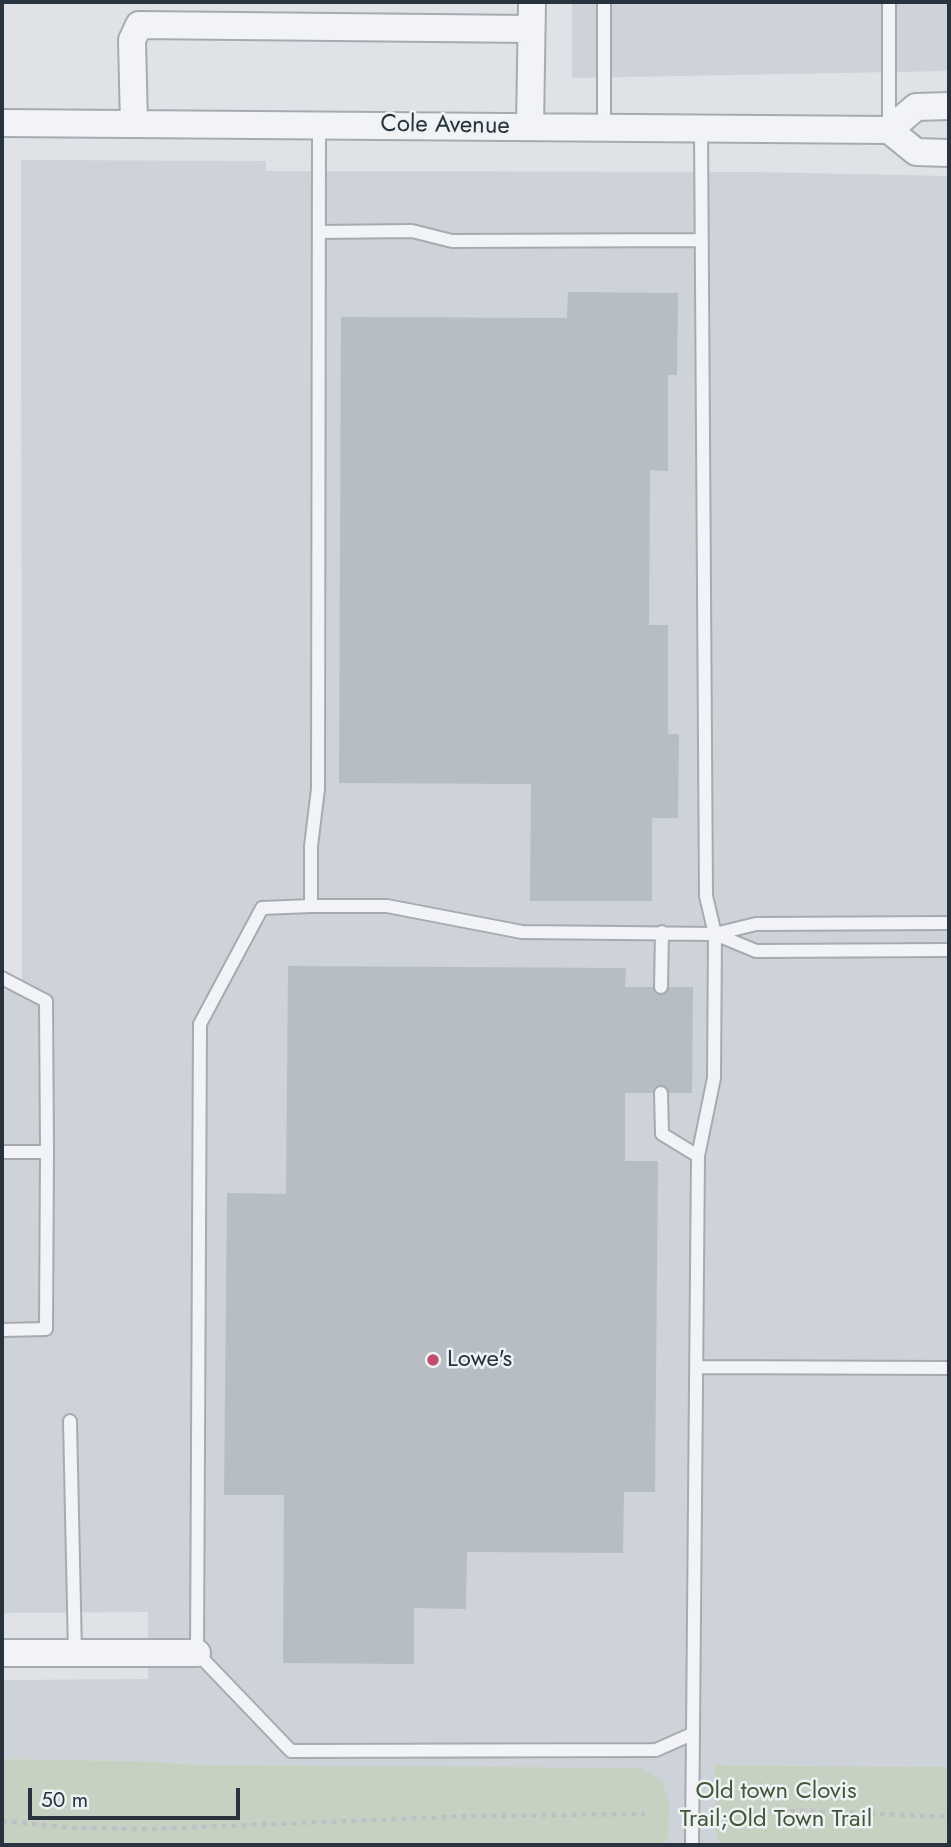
<!DOCTYPE html>
<style>
body{margin:0}
#map{position:relative;width:951px;height:1847px;overflow:hidden;background:#dfe3e7;font-family:Jost,sans-serif}
canvas{display:block}
.frame{position:absolute;inset:0;border:4px solid #29333d;pointer-events:none}
.scale{position:absolute;left:28px;top:1788px;width:212px;height:32px;box-sizing:border-box;border:4px solid #29333d;border-top:0;padding-left:9px;font-size:21px;line-height:24px;white-space:nowrap;color:#29333d;-webkit-text-stroke:5px #eef2f5;paint-order:stroke}
</style>
<div id="map">
<canvas width="951" height="1847"></canvas>
<div class="frame"></div>
<div class="scale">50 m</div>
</div>
<script>
const c = document.querySelector('canvas').getContext('2d');
c.lineJoin = 'round';
function fillPath(path, color) {
  c.fillStyle = color;
  c.fill(path, 'evenodd');
}
function toPath(rows) {
  const path = new Path2D();
  for (const r of rows) {
    path.moveTo(r[0], r[1]);
    for (let i = 2; i < r.length; i += 2) path.lineTo(r[i], r[i + 1]);
  }
  return path;
}
function trace(path, color, width, dash) {
  c.strokeStyle = color;
  c.lineWidth = width;
  c.lineCap = dash ? 'butt' : 'round';
  c.setLineDash(dash || []);
  c.stroke(path);
}
function label(font, color, halo, rows, align = 'center') {
  c.font = font + ' Jost,sans-serif';
  c.lineWidth = 5;
  c.setLineDash([]);
  c.textBaseline = 'middle';
  c.strokeStyle = halo;
  c.fillStyle = color;
  for (const [text, x, y, turn = 0] of rows) {
    c.save();
    c.translate(x, y);
    c.rotate((+turn || 0) * Math.PI / 180);
    c.textAlign = isNaN(turn) ? turn : align;
    if (halo) c.strokeText(text, 0, 0);
    c.fillText(text, 0, 0);
    c.restore();
  }
}
fillPath(toPath([
 [572,2,949,2,949,71,572,78],
 [21,160,266,161,266,171,756,172,949,176,949,1767,715,1765,715,1832,720,1845,665,1845,668,1836,200,1765,139,1761,2,1759,2,1680,148,1679,148,1612,2,1613,2,990,22,989]
]), '#cdd3d9');
fillPath(toPath([
 [2,1759,139,1761,200,1765,640,1768,661,1779,669,1800,668,1836,665,1845,2,1845],
 [715,1765,949,1767,949,1845,720,1845,715,1832]
]), '#c7d1c1');
fillPath(toPath([
 [568,292,678,293,677,375,668,375,668,471,650,470,649,625,668,625,668,734,679,734,678,818,652,818,652,901,530,901,531,784,339,783,341,317,567,318],
 [288,966,626,968,625,987,693,987,692,1093,625,1093,625,1161,658,1161,655,1492,624,1492,623,1553,467,1552,466,1609,414,1608,414,1664,283,1663,284,1495,224,1495,227,1193,286,1194]
]), '#b7bdc4');
const service = toPath([
 [319,125,318,789,311,846,311,906,262,908,200,1024,197,1653,291,1751,656,1750,692,1734],
 [604,128,604,2],
 [889,130,889,2],
 [319,232,412,231,452,241,702,240],
 [311,906,387,906,522,932,715,934],
 [949,923,756,924,715,934,756,951,949,950],
 [2,978,46,1001,47,1152,46,1329,2,1330],
 [661,987,662,932],
 [661,1093,662,1134,698,1156],
 [2,1152,47,1152],
 [696,1367,949,1368],
 [70,1421,75,1653],
 [692,1845,698,1156,714,1078,715,934,706,896,701,128]
]);
const minor = toPath([
 [2,123,889,130,916,152,949,153],
 [134,124,132,40,139,25,531,29],
 [530,127,532,2],
 [889,130,916,107,949,106],
 [2,1653,197,1653]
]);
trace(service, '#a5abb1', 16);
trace(minor, '#a5abb1', 30);
trace(toPath([
 [740,1812,808,1811,949,1817],
 [2,1821,71,1828,151,1829,473,1816,645,1814]
]), '#bdc1c6', 4.5, [5, 5]);
trace(service, '#f1f3f6', 12);
trace(minor, '#f1f3f6', 26);
for (const [x, y, r, color] of [
 [433,1360,7,"#c54b6c"]
]) {
  const dot = new Path2D();
  dot.arc(x, y, r, 0, 2 * Math.PI);
  c.fillStyle = color;
  c.fill(dot);
  trace(dot, '#eef2f5', 2.5);
}
label('24px', '#29333d', '#eef2f5', [
 ["Cole Avenue",445,126,1]
]);
label('24px', '#29333d', '#eef2f5', [
 ["Lowe's",447,1360]
], 'left');
label('24px', '#415837', '#eef2f5', [
 ["Old town Clovis",776,1792],
 ["Trail;Old Town Trail",776,1820]
]);
</script>
